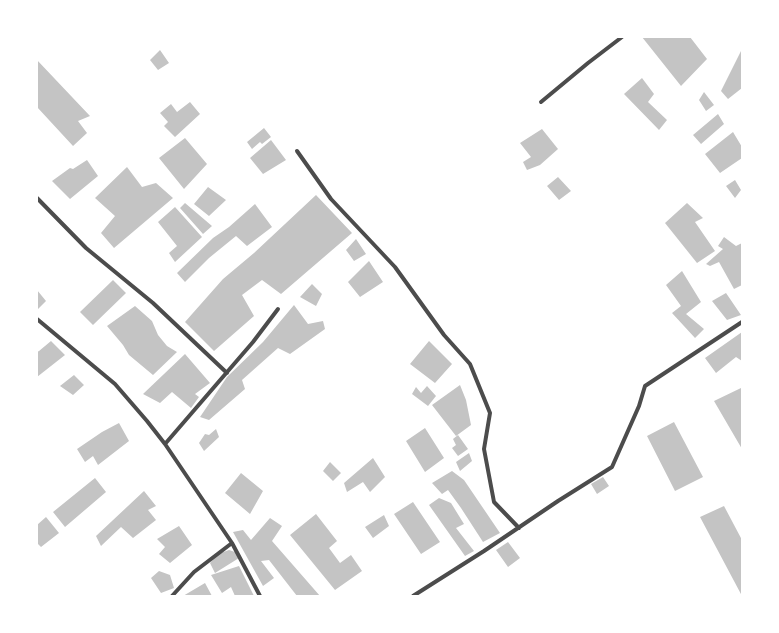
<!DOCTYPE html>
<style>
body{margin:0}
#map{position:relative;width:779px;height:633px;overflow:hidden;background:#fff;font-family:Arial,sans-serif}
canvas{display:block}
.frame{position:absolute;inset:0;border:38px solid #fff;pointer-events:none}
</style>
<div id="map">
<canvas width="779" height="633"></canvas>
<div class="frame"></div>
</div>
<script>
const c = document.querySelector('canvas').getContext('2d');
c.lineJoin = 'round';
function fillPath(path, color) {
  c.fillStyle = color;
  c.fill(path, 'evenodd');
}
function toPath(rows) {
  const path = new Path2D();
  for (const r of rows) {
    path.moveTo(r[0], r[1]);
    for (let i = 2; i < r.length; i += 2) path.lineTo(r[i], r[i + 1]);
  }
  return path;
}
function trace(path, color, width, dash) {
  c.strokeStyle = color;
  c.lineWidth = width;
  c.lineCap = dash ? 'butt' : 'round';
  c.setLineDash(dash || []);
  c.stroke(path);
}
fillPath(toPath([
 [642,37,690,37,707,59,681,86],
 [742,49,742,88,728,99,721,91],
 [160,50,169,63,158,70,150,60],
 [37,60,90,116,78,121,87,133,73,146,37,107],
 [642,78,654,94,648,102,667,120,659,130,624,94],
 [704,92,714,105,706,111,699,100],
 [190,102,200,114,175,137,164,126,168,122,160,113,171,104,177,112],
 [718,114,724,124,701,144,693,135],
 [264,128,271,137,262,144,260,142,252,149,247,142],
 [542,129,558,149,540,165,527,170,523,162,531,157,520,143],
 [733,132,742,147,742,158,720,173,705,154],
 [185,138,207,164,184,189,159,158],
 [271,140,286,160,263,174,250,158],
 [87,160,98,176,70,199,52,181,70,168,73,169],
 [127,167,142,187,156,183,173,198,114,248,101,233,115,216,95,198],
 [558,177,571,191,559,200,547,186],
 [735,180,741,190,735,198,726,186],
 [208,187,226,200,209,216,194,204],
 [316,195,352,233,281,294,262,280,242,295,254,316,214,351,185,322,223,279,254,253],
 [185,203,212,226,203,234,180,208],
 [687,203,703,218,695,222,715,251,697,263,665,223],
 [255,204,272,227,247,246,236,236,209,258,185,282,177,273,213,238,229,227],
 [175,207,202,237,175,262,169,253,177,246,158,222],
 [724,237,736,246,742,243,742,285,734,289,719,262,710,266,706,264,723,249,718,246],
 [356,239,366,254,354,261,346,250],
 [369,261,383,282,360,297,348,282],
 [682,271,701,302,686,314,704,329,695,338,672,313,681,306,666,285],
 [113,280,126,293,93,325,80,312],
 [312,284,322,294,316,306,300,297],
 [37,290,46,301,37,310],
 [726,293,741,315,727,320,712,301],
 [294,305,308,324,323,321,325,329,290,354,278,348,242,380,245,389,209,420,200,417,227,377,263,342],
 [135,306,152,321,158,335,167,346,177,352,153,375,129,355,123,345,107,326],
 [742,332,742,361,736,357,716,373,705,358],
 [51,341,65,355,37,377,37,352,39,351],
 [429,341,452,364,435,383,410,364],
 [185,354,210,383,195,394,199,397,191,408,172,392,160,403,143,394],
 [74,375,84,385,73,395,60,386],
 [460,385,466,400,471,425,456,436,432,405],
 [427,386,436,396,428,406,412,394,416,387,421,393],
 [741,388,742,390,742,449,714,401],
 [674,422,703,477,675,491,647,436],
 [119,423,129,441,98,465,93,456,85,462,77,449,102,432],
 [425,428,444,458,425,472,406,441],
 [216,429,219,437,204,451,199,443,205,434,209,435],
 [458,435,468,449,458,456,452,448,456,445,453,439],
 [469,453,472,461,460,471,456,462],
 [373,458,385,477,370,492,363,482,347,492,344,483],
 [330,462,341,473,333,481,323,471],
 [452,471,464,480,500,533,483,542,461,508,448,490,442,494,432,483],
 [241,473,263,491,250,514,225,493],
 [603,477,609,486,597,494,591,484],
 [95,478,106,492,65,527,53,512],
 [144,491,156,506,148,510,156,520,133,538,121,527,101,546,96,536],
 [439,498,451,503,464,524,456,528,474,551,465,556,429,505],
 [413,502,440,542,421,554,394,514],
 [724,506,742,540,742,596,700,517],
 [316,514,337,541,329,548,340,563,351,555,362,571,335,590,290,535],
 [384,515,389,526,373,538,365,527],
 [46,517,59,533,41,547,37,543,37,525],
 [270,518,282,526,272,541,320,596,297,596,269,560,261,561,274,578,263,586,233,532,243,530,251,540],
 [179,526,192,545,170,563,159,554,165,547,157,539],
 [508,542,520,558,508,567,496,550],
 [229,550,235,552,239,558,215,573,210,563,218,554],
 [239,566,254,596,235,596,231,587,222,593,211,575],
 [159,571,170,575,174,588,161,593,151,578],
 [205,583,212,596,183,596]
]), '#c4c4c4');
trace(toPath([
 [541,102,588,63,622,37],
 [297,151,331,199,395,267,444,335,470,364,490,413,484,449,494,502,519,528],
 [37,198,86,248,153,303,227,373],
 [37,319,115,384,147,421,165,444,232,543,260,596],
 [165,444,253,342,278,309],
 [172,596,194,572,232,543],
 [413,596,484,551,558,501,612,467,639,406,645,386,742,322]
]), '#4c4c4c', 4);
</script>
